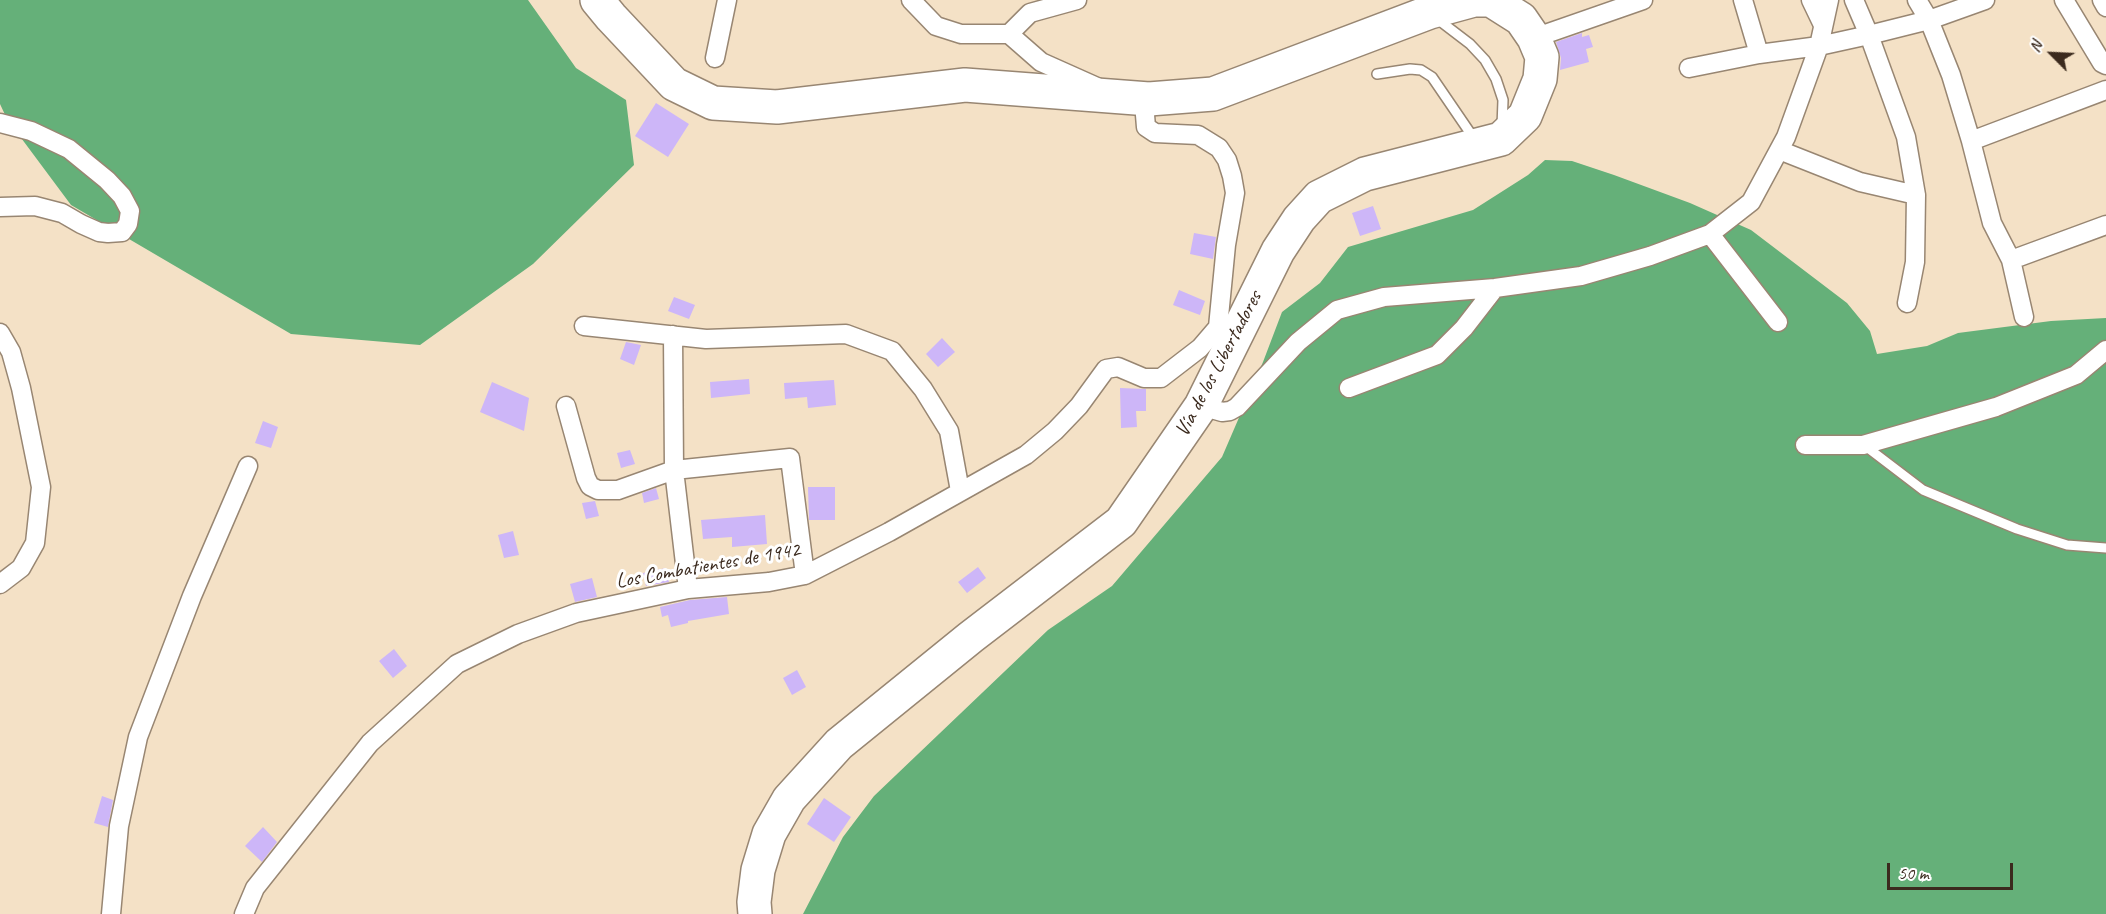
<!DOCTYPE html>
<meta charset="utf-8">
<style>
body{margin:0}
#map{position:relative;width:2106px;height:914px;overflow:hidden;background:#f4e1c6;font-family:Caveat,sans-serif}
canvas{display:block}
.north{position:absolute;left:2022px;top:24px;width:60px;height:60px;-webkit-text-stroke:4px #fff;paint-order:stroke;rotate:294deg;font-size:16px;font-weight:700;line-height:24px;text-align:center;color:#3b2a1e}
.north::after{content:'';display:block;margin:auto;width:21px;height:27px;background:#3b2a1e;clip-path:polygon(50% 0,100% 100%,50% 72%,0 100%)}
.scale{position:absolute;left:1887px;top:863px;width:126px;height:27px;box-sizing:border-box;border:3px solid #3b2a1e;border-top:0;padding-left:8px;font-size:18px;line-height:21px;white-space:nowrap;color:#3b2a1e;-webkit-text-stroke:4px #fff;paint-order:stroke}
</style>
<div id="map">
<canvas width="2106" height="914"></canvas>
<div class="north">N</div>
<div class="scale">50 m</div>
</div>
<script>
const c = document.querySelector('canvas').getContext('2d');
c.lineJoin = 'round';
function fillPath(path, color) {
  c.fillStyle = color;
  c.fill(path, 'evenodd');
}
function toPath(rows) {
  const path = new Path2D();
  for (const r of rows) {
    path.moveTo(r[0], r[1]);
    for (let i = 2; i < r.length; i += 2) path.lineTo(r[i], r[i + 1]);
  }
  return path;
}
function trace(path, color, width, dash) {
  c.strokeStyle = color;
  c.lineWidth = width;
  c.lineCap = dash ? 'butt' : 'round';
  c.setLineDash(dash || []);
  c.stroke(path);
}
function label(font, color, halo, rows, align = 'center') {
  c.font = font + ' Caveat,sans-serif';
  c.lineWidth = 6;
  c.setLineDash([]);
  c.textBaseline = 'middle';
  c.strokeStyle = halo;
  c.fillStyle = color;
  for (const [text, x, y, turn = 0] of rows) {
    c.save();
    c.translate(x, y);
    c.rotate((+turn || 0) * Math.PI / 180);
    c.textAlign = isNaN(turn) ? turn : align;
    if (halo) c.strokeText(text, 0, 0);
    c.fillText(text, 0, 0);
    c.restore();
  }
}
fillPath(toPath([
 [0,0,528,0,576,68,626,100,634,165,533,264,420,345,291,334,71,205,7,119,0,104],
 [1545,160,1572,161,1614,175,1690,203,1751,230,1847,303,1870,331,1877,354,1927,346,1958,333,2051,321,2106,318,2106,914,803,914,843,837,874,796,1048,630,1112,586,1222,457,1263,362,1282,312,1320,283,1348,247,1473,210,1528,175]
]), '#65b079');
fillPath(toPath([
 [1582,33,1582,37,1589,35,1593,47,1586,49,1589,62,1560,70,1561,58,1556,42],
 [656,103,689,124,668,157,635,136],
 [1373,206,1381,229,1360,236,1352,213],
 [1194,233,1216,237,1213,259,1190,254],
 [1179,290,1205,301,1200,315,1173,305],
 [674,297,695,305,689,319,668,311],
 [942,338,955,352,938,367,926,354],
 [626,342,641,345,634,365,620,359],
 [749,379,750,394,711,398,710,382],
 [834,380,836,405,808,408,807,397,785,399,784,383],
 [492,382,529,398,524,431,480,412],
 [1120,388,1146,389,1146,411,1136,411,1137,427,1121,428],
 [263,421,278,427,271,448,255,443],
 [630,450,635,464,621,468,617,453],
 [808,487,835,487,835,520,809,520],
 [656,488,659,499,644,503,642,493],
 [595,501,599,516,586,519,582,503],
 [765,515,767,544,732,547,732,537,703,539,701,520],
 [513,531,519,555,504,558,498,535],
 [978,567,986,578,967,593,958,582],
 [666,568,669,582,646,586,643,573],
 [592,578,597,597,575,602,570,584],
 [727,597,729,614,688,621,688,623,671,627,668,615,662,617,660,607,690,600],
 [394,649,407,666,393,678,379,661],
 [797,670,806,687,792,695,783,678],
 [102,796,113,800,108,827,94,823],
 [824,798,851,817,834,842,807,824],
 [263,827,277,842,262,862,245,846]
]), '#cdb6f8');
const lane = toPath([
 [1436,18,1470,44,1485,60,1496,79,1503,100,1502,127],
 [1377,74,1410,69,1421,70,1432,77,1475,140],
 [1864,445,1923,490,2017,529,2067,545,2106,548]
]);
const street = toPath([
 [911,0,936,26,961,34,1009,34,1041,62,1097,87],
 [1743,0,1759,54],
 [1811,0,1823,25],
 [1854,0,1869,35,1906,137,1916,195,1915,262,1907,303],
 [1917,0,1929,20,1951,75,1971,141,1992,223,2011,260,2024,317],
 [2064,0,2102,63,2106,65],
 [2102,0,2106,7],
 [1009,34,1030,13,1077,0],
 [1534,38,1643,0],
 [715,58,727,0],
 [1689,68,1759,54,1819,46,1869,35,1929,20,1985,0],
 [1149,99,1145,115,1146,127,1155,133,1198,135,1219,148,1227,160,1232,176,1235,193,1226,245,1218,327,1222,338],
 [0,123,31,131,69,149,107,180,122,196,130,211,128,224,122,232,108,233,99,232,81,224,62,213,35,206,0,207],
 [1971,141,2106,90],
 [1779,150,1860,182,1916,195],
 [1710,234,1778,322],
 [2011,260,2106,225],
 [584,326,706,339,846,334,892,351,923,389,949,431,960,491],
 [0,333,11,352,21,388,41,487,35,543,21,568,0,584],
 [673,335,674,470,688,589],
 [1349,388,1437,355,1464,328,1495,288],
 [566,406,586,478,590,486,598,490,618,490,674,470,790,458,805,575],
 [1201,406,1222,412,1230,411,1237,407,1298,342,1337,310,1384,297,1495,288,1581,276,1650,256,1710,234,1751,202,1786,137,1819,46,1829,0],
 [1805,445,1863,445,1996,407,2076,375,2106,350],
 [111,914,119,826,138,737,192,596,248,466],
 [244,914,255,888,370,743,457,664,518,634,576,613,688,589,769,582,805,575,889,532,1026,455,1055,431,1079,406,1106,369,1118,367,1144,378,1161,378,1200,348,1218,327]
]);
const highway = toPath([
 [597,0,611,17,674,84,713,103,777,107,965,85,1149,99,1213,94,1430,12,1474,0,1486,0],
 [755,914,754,902,758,870,769,834,789,799,839,744,971,637,1121,522,1201,406,1278,251,1299,219,1319,197,1365,174,1501,139,1525,116,1540,79,1542,57,1534,38,1521,19,1491,0]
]);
trace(lane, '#988672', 12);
trace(street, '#988672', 21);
trace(highway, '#988672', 36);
trace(lane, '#fff', 9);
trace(street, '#fff', 18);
trace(highway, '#fff', 33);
label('21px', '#3b2a1e', '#fff', [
 ["Vía de los Libertadores",1219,364,-62],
 ["Los Combatientes de 1942",708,566,-10]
]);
</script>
